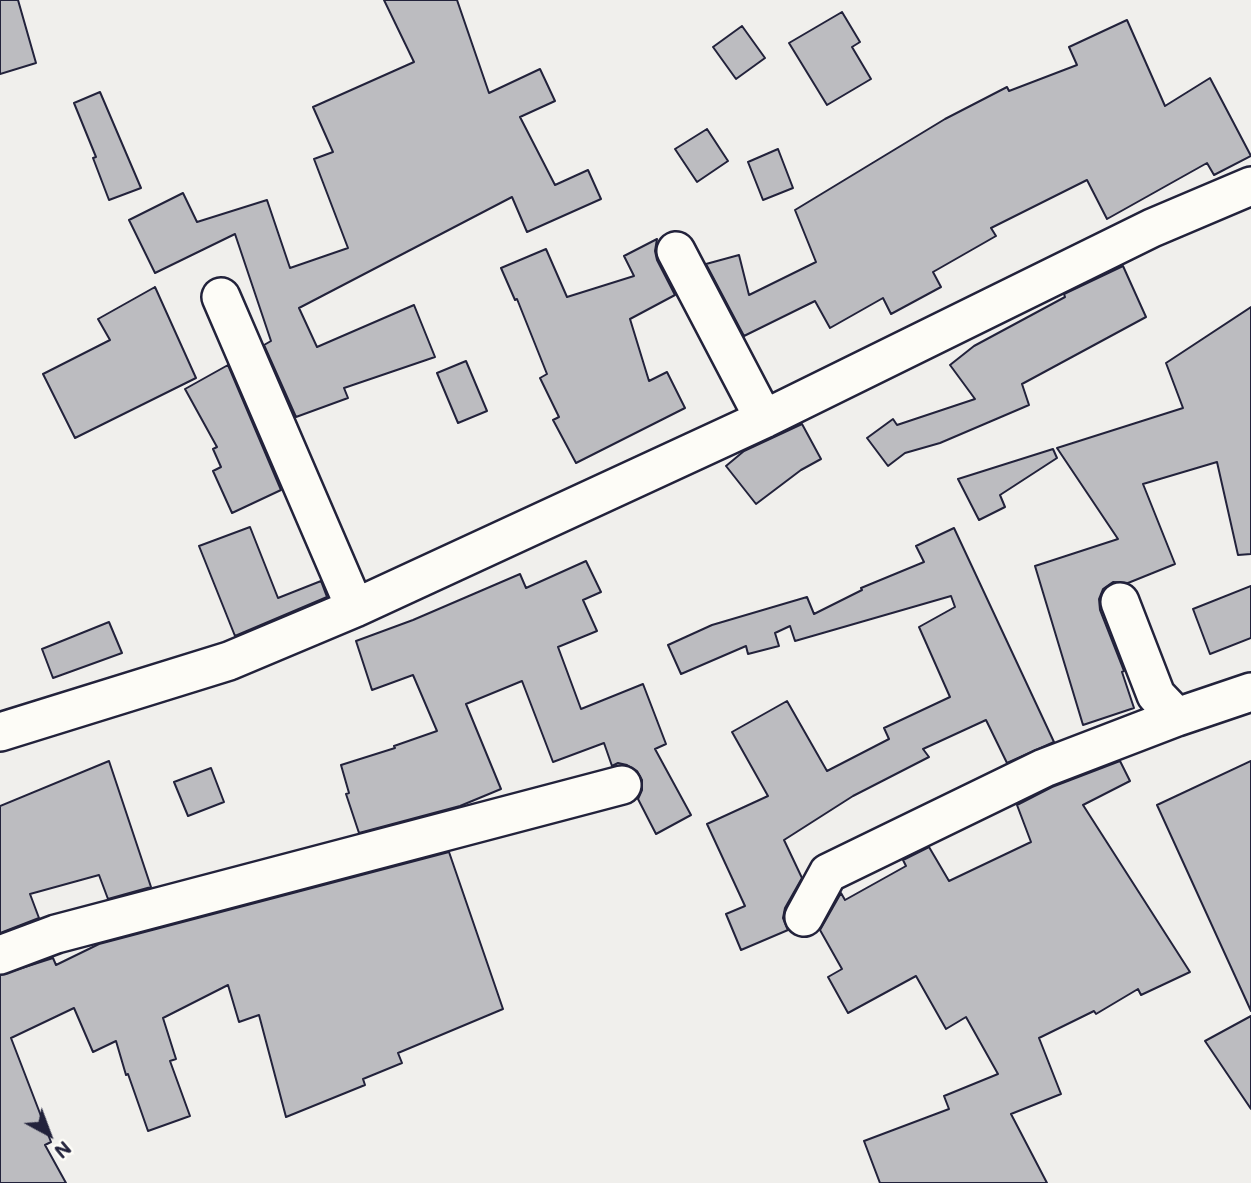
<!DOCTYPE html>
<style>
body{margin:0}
#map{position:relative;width:1251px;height:1183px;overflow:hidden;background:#f0efec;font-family:Mali,sans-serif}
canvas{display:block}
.north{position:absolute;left:14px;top:1099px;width:70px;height:70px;-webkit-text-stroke:5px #fdfcf7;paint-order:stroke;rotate:139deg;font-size:19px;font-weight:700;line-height:28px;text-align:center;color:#22223b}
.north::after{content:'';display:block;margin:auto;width:24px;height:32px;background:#22223b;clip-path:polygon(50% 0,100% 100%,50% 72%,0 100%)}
</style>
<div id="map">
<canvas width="1251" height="1183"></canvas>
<div class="north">N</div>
</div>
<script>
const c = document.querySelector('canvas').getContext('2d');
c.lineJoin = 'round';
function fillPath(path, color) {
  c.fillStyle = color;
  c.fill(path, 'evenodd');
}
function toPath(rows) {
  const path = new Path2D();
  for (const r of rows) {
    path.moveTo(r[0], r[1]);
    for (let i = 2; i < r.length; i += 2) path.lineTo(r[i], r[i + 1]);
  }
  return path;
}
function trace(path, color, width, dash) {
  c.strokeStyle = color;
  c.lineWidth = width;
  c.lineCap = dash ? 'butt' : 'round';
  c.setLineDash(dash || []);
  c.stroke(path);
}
const building = toPath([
 [0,0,18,0,36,63,0,74,0,0],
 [384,0,457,0,489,93,540,69,555,101,520,117,555,185,588,170,601,199,527,232,512,197,299,308,317,347,414,305,435,357,344,388,348,398,296,417,264,345,271,341,235,234,155,273,129,220,183,193,197,222,267,200,290,268,348,248,314,159,333,152,313,107,414,62,384,0],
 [842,12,860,42,852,47,871,79,827,105,789,43,842,12],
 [1127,20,1165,106,1210,78,1251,156,1214,175,1207,163,1107,219,1087,180,991,228,996,236,933,272,941,287,891,314,883,298,830,328,815,301,744,336,706,264,739,255,749,295,816,262,795,210,945,119,1007,87,1009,91,1077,65,1069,47,1127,20],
 [742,26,765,58,736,79,713,47,742,26],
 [100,92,141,188,109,200,93,158,96,157,74,103,100,92],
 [707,129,728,161,697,182,675,149,707,129],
 [778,149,793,188,763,200,748,162,778,149],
 [657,239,655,251,657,260,675,295,630,319,649,381,667,372,685,408,576,463,553,420,559,417,540,378,547,374,517,299,515,300,501,268,546,249,567,297,634,276,624,256,657,239],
 [1123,266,1146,317,1022,384,1029,405,940,443,905,453,888,466,867,438,893,419,897,425,975,399,950,365,974,346,1065,297,1064,294,1123,266],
 [155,287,196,378,75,438,43,374,110,340,98,319,155,287],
 [1251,307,1251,554,1238,555,1217,462,1143,484,1175,564,1128,583,1113,582,1103,589,1099,599,1100,610,1124,671,1122,672,1134,708,1083,725,1035,566,1118,539,1057,448,1183,408,1166,363,1251,307],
 [466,361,487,411,458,423,437,373,466,361],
 [228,365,281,490,232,513,213,471,221,467,213,449,217,447,185,389,228,365],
 [802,424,821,459,801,470,756,504,726,466,744,451,802,424],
 [1053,449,1057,458,1000,495,1005,507,979,520,958,479,1053,449],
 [250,527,278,598,321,581,327,597,235,636,199,546,250,527],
 [954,528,1054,742,1007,763,986,720,923,749,929,757,853,796,784,840,802,878,785,908,783,918,788,930,741,950,726,914,745,906,707,824,768,796,732,732,787,701,827,771,889,739,884,728,950,697,919,627,955,607,951,596,795,641,790,626,775,633,779,646,748,654,746,646,681,674,668,645,712,625,807,597,814,614,862,590,861,588,924,562,916,546,954,528],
 [586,561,601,592,583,600,597,631,558,647,581,709,643,684,666,744,655,749,691,815,656,834,638,799,642,790,642,780,637,771,627,765,618,763,612,766,604,743,553,762,522,681,466,704,501,789,460,806,359,833,346,794,349,793,341,765,395,748,394,746,437,731,413,675,372,690,356,641,413,620,520,574,526,588,586,561],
 [1251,586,1251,638,1210,654,1193,609,1251,586],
 [109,622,122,653,53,678,42,649,109,622],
 [109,761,151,887,108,899,99,875,30,894,39,918,0,933,0,806,109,761],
 [1120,761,1130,781,1083,805,1190,972,1141,995,1138,989,1096,1014,1094,1011,1039,1038,1061,1094,1011,1114,1047,1183,880,1183,864,1141,949,1109,944,1096,998,1074,966,1017,946,1029,916,976,848,1013,828,977,842,969,820,930,841,893,845,900,906,866,903,860,929,847,949,881,1031,842,1017,805,1052,787,1120,761],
 [1251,761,1251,1011,1157,805,1251,761],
 [211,768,224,802,188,816,174,782,211,768],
 [449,852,503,1009,398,1053,402,1063,363,1079,365,1085,286,1117,259,1015,239,1022,228,985,163,1018,176,1059,170,1061,190,1116,148,1131,128,1074,126,1075,116,1041,93,1052,74,1008,11,1038,51,1142,45,1145,66,1183,0,1183,0,975,53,958,56,965,99,944,449,852],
 [1251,1016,1251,1109,1205,1041,1251,1016]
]);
fillPath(building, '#bcbcc0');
trace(building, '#22223b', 2);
const minor = toPath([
 [676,251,764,419],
 [221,297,355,608],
 [1120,602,1156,695,1177,717,1251,692],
 [0,732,229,661,355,608,764,419,1152,228,1251,186],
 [804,917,828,873,1044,768,1177,717],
 [0,955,56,934,622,785]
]);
trace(minor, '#22223b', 42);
trace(minor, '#fdfcf7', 37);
</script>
